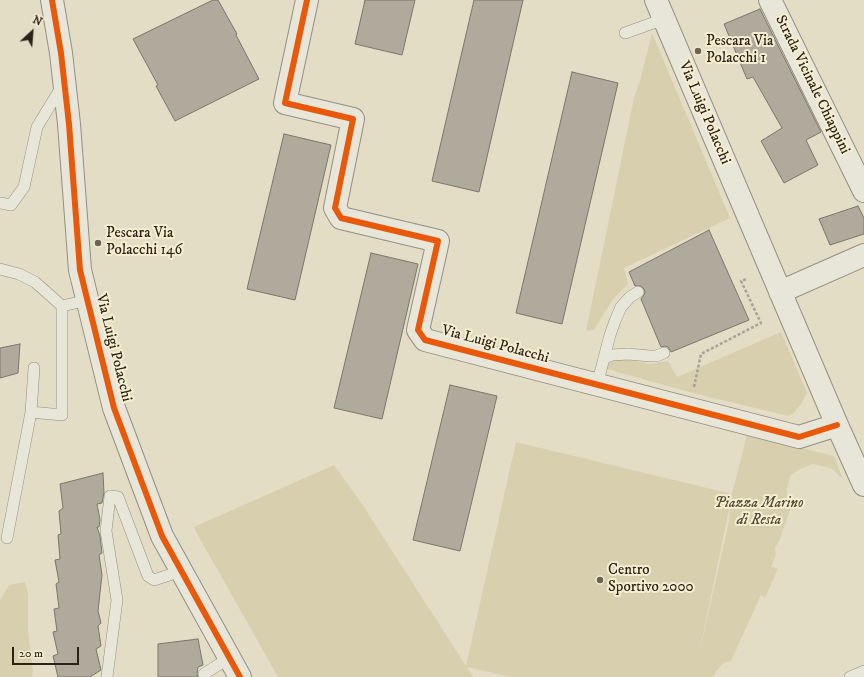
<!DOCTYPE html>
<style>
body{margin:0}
#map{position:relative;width:864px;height:677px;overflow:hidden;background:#e3ddc5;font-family:"IM FELL DW Pica",serif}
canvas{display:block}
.north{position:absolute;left:12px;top:12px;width:40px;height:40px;-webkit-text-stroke:3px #f5eed1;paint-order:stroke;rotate:26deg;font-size:11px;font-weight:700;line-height:16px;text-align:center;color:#2c2217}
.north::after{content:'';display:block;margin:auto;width:14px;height:18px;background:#2c2217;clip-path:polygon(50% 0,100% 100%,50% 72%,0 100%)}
.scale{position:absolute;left:12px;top:647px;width:67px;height:18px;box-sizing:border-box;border:2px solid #2c2217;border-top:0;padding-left:5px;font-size:12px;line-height:14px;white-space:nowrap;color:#2c2217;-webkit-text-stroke:3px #f5eed1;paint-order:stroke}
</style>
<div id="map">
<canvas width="864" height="677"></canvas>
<div class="north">N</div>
<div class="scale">20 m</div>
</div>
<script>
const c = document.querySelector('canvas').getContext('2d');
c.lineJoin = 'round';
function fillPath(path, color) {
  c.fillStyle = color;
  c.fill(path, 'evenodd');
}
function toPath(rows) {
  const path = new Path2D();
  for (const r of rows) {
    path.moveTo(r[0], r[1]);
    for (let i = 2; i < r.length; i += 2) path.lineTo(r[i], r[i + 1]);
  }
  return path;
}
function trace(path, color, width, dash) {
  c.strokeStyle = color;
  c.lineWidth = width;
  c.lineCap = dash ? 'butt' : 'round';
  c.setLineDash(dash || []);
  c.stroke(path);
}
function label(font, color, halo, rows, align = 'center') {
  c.font = font + ' "IM FELL DW Pica",serif';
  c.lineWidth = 4;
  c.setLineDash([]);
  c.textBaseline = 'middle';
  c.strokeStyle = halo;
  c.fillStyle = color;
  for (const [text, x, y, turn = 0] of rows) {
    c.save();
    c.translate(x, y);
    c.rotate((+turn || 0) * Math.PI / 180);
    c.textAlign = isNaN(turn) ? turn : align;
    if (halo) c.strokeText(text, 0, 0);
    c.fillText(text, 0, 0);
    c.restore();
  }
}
fillPath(toPath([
 [652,33,730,218,624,268,628,284,613,299,594,330,586,331,634,98,640,81],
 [781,332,807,393,801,404,794,413,788,416,693,393,607,369,610,359,617,357,649,364,668,361,677,377],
 [747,435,834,456,843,479,831,468,813,464,800,469,790,476,787,490,787,503,791,507,780,539,775,548,776,554,771,567,778,569,765,598,761,595,731,661,724,663,717,670,713,677,511,677,467,667,473,677,278,677,199,537,194,527,334,465,360,501,466,666,516,442,732,494],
 [730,505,729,521,700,650,700,649],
 [25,582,28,594,28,633,33,670,32,677,0,677,0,600,1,599,9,585]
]), '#d8cfaf');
const building = toPath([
 [213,0,218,0,237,34,236,35,259,79,175,121,156,86,158,85,133,39,213,0],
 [365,0,415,0,402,55,355,44,365,0],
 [474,0,523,0,479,192,432,181,474,0],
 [760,9,821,132,806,140,818,165,784,183,761,141,782,128,753,77,747,79,724,24,760,9],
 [572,72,618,83,562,324,516,313,572,72],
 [284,134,331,145,295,300,247,289,284,134],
 [858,206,864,218,864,234,830,245,819,219,858,206],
 [709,230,749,320,671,352,668,347,665,346,661,347,641,299,644,295,645,292,644,289,641,286,635,286,629,272,709,230],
 [371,253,418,264,382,419,334,408,371,253],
 [20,344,18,373,0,378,0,348,20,344],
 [450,385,497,396,460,551,413,540,450,385],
 [103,473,104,493,102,503,97,504,100,520,99,527,97,527,100,536,102,553,99,555,102,575,98,611,101,623,98,626,101,646,96,649,101,670,90,677,58,677,53,656,58,654,53,632,57,631,54,609,59,608,56,584,59,582,55,560,60,559,58,535,61,534,59,511,63,508,60,484,103,473],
 [198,639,203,665,198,667,197,674,198,677,158,677,158,644,198,639]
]);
fillPath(building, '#afaa9b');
trace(building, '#7a7669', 1);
const lane = toPath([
 [625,33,664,19],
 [0,203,11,205,24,187,37,127,62,86],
 [0,269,19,274,35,282,62,306],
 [604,358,612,355,628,354,650,356,656,356,664,353],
 [597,385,610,335,615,321,621,307,630,297,638,292],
 [31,412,34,368],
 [7,538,31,412,62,415,62,306,88,300],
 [107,677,117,600,106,531,110,496,118,497,148,576,154,580,181,571],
 [205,677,204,674,229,658],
 [850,677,864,671]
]);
const street = toPath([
 [52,0,61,53,69,124,80,270,114,408,162,536,240,677],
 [307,0,285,103,353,119,335,208,341,218,438,241,418,330,425,340,799,437,837,425],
 [656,0,837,425,864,485],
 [770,0,864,191],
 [780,292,864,255]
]);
trace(lane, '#948f81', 12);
trace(street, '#948f81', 24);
trace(toPath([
 [694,387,701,354,761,323,741,281,747,279]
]), '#a6a299', 2.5, [3, 2]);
trace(lane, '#e8e6d9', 11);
trace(street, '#e8e6d9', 22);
trace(toPath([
 [52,0,61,53,69,124,80,270,114,408,162,536,240,677],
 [307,0,285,103,353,119,335,208,341,218,438,241,418,330,425,340,799,437,837,425]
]), '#e8590c', 6);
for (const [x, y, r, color] of [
 [698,51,4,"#6c6354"],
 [98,243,4,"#6c6354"],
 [600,580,4,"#6c6354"]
]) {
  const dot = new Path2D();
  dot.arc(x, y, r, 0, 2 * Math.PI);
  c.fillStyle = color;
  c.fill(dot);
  trace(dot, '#f5eed1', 1.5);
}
label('15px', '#2c2217', '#f5eed1', [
 ["Pescara Via",706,42],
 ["Polacchi 1",706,59],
 ["Pescara Via",106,234],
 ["Polacchi 146",106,251],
 ["Centro",608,571],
 ["Sportivo 2000",608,588]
], 'left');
label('15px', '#2c2217', '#f5eed1', [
 ["Strada Vicinale Chiappini",812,85,64],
 ["Via Luigi Polacchi",704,113,67],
 ["Via Luigi Polacchi",495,345,15],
 ["Via Luigi Polacchi",113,348,76]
]);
label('italic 15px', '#554a38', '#f5eed1', [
 ["Piazza Marino",759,504],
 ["di Resta",759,521]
]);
</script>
